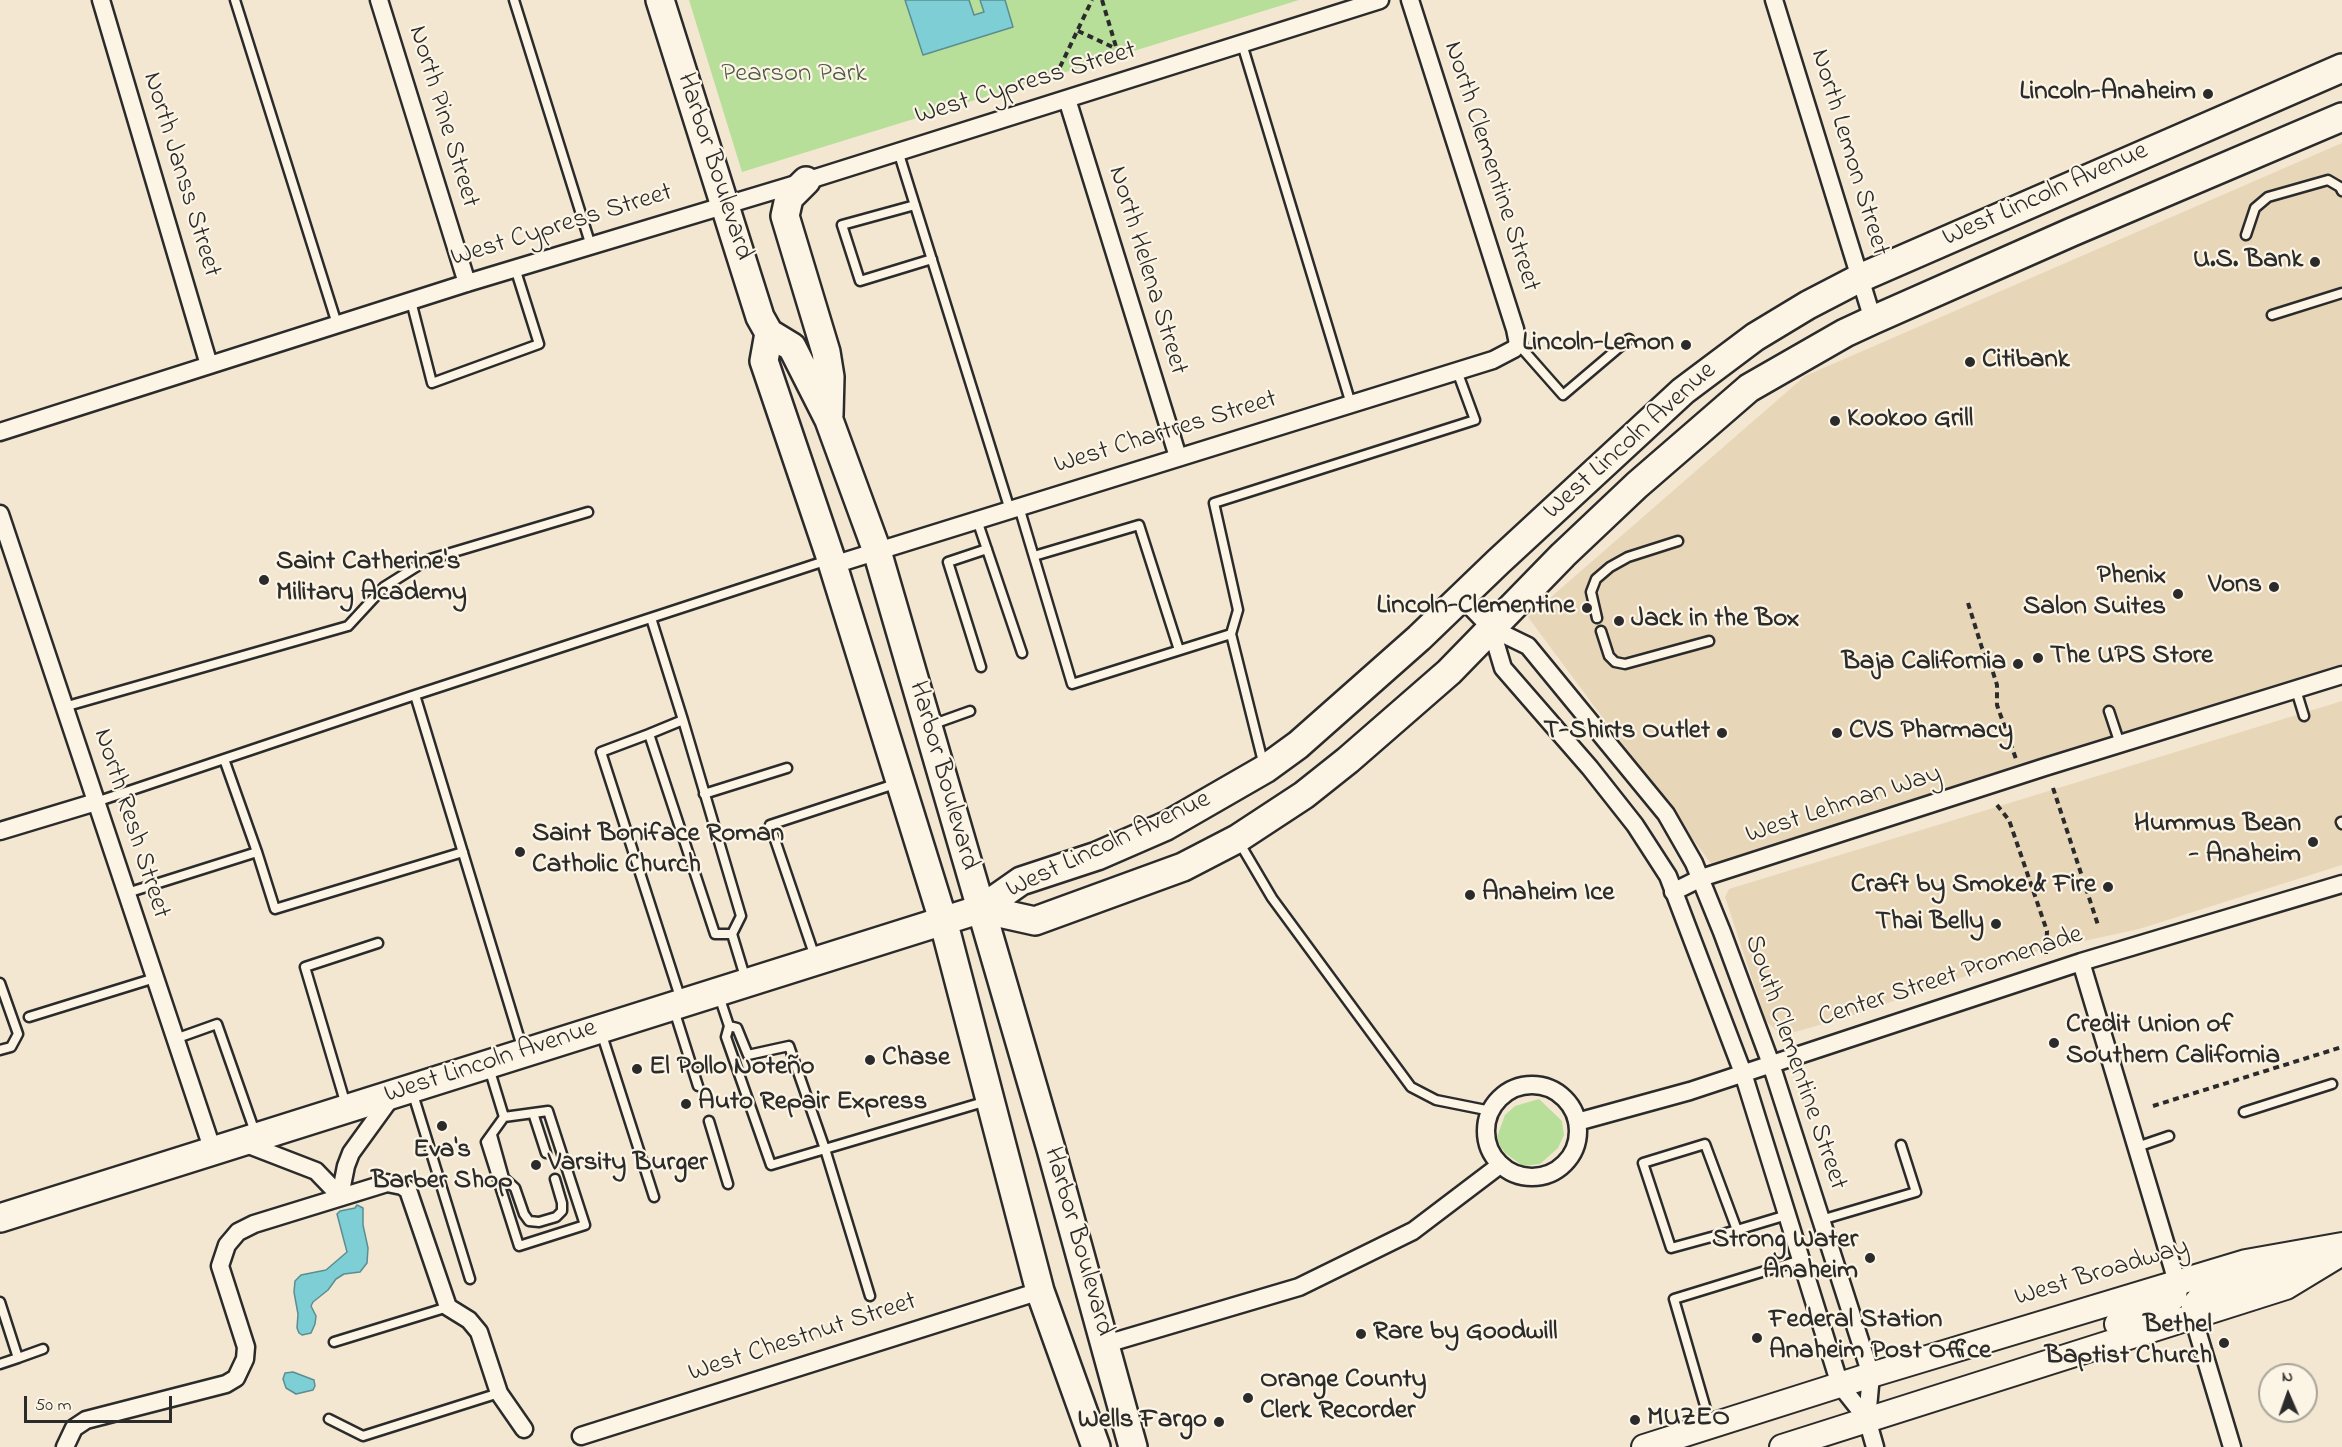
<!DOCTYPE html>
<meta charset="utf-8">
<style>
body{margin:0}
#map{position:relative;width:2342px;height:1447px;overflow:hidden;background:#f3e7d1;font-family:"Indie Flower",sans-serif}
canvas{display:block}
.north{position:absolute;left:2258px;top:1363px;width:60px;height:60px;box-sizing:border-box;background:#fcf5e5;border:2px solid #a8a49b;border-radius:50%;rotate:358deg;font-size:16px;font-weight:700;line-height:24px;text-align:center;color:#2b2b2b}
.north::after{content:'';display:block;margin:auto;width:21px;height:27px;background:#2b2b2b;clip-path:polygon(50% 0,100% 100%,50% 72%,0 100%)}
.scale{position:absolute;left:24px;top:1396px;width:148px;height:27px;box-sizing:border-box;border:3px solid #2b2b2b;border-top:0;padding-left:8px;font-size:18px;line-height:21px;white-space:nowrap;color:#2b2b2b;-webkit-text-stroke:4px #fcf5e5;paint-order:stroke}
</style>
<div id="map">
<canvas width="2342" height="1447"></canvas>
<div class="north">N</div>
<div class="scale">50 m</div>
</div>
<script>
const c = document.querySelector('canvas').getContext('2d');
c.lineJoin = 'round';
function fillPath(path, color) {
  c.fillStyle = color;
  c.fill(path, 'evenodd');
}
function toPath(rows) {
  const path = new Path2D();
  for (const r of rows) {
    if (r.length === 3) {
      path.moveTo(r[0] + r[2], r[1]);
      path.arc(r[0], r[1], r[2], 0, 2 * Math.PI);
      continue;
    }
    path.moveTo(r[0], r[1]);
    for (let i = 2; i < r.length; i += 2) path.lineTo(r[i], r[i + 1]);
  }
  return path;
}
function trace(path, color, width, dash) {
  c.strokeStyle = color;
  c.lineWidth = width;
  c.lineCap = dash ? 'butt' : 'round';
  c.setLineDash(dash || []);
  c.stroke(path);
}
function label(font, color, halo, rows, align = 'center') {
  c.font = font + ' "Indie Flower",sans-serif';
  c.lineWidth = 4.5;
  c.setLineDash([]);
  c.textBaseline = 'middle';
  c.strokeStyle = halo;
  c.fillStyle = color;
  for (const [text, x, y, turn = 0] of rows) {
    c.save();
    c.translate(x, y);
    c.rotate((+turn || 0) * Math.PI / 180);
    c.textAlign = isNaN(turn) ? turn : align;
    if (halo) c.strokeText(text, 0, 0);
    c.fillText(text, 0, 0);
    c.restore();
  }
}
fillPath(toPath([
 [2342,143,2342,666,1712,865,1528,617,1805,376],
 [2342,701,2342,865,2139,929,2038,951,1848,1017,1791,1033,1776,1030,1766,1021,1725,897,1729,889]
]), '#e8d6b9');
fillPath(toPath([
 [689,0,1299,0,742,172],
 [1539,1099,1562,1121,1564,1135,1558,1148,1540,1164,1523,1166,1505,1153,1500,1146,1497,1137,1505,1115,1515,1106]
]), '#b7df9a');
const water = toPath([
 [905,0,969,0,974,15,984,12,980,0,1005,0,1013,27,923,55,905,0],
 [357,1205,363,1208,363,1225,368,1248,367,1263,360,1272,344,1274,336,1279,328,1290,313,1302,311,1306,316,1316,315,1324,311,1333,302,1335,299,1333,297,1328,298,1314,294,1292,295,1281,301,1275,326,1270,347,1252,337,1214,340,1211,355,1208,357,1205],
 [293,1372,314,1380,315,1386,313,1390,296,1394,286,1388,283,1379,285,1373,293,1372]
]);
fillPath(water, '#7dcfd5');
trace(water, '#5c8d91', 1.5);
const lane = toPath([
 [235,0,337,324],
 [514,0,591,246],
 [1242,44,1351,404],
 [898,151,1010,510],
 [915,205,842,225,860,281,932,259],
 [2246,235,2255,208,2268,197,2328,180,2340,187,2342,191],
 [411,301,432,383,539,344,515,268],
 [2272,315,2342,293],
 [1518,344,1563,395,1629,339],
 [1019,507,1072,684,1231,634],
 [977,520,1022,653],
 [1034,556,1139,525,1179,650],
 [1597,618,1591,592,1596,579,1610,567,1628,557,1678,541],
 [1601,631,1609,656,1615,662,1625,664,1709,641],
 [981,667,948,562,987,549],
 [2296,690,2304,716],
 [415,695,828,560],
 [64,707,348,626,384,587,427,560,588,512],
 [2109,711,2120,744],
 [683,720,741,916,732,934],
 [931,725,970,711],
 [649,734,683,720,651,618],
 [1264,766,1231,634,1238,610,1214,503,1475,420,1457,371],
 [704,794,787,768],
 [96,802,415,695,523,1050],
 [2341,822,2342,824],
 [1239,842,1272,898,1411,1087,1436,1100,1491,1111],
 [257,852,275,909,463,852],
 [127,893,257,852,224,759],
 [815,957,770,825,898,783],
 [0,983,18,1034,11,1047,0,1050],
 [719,996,729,1026,726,1037,771,1165,987,1101],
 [681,1000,601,752,649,734,715,934,732,934,746,980],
 [674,1010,698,1086],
 [29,1017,155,978],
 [729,1026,737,1028,748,1055,789,1046,825,1149,870,1296],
 [601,1032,654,1197],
 [175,1039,217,1024,256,1135],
 [489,1068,504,1117],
 [412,1091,470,1279],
 [346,1105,305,967,378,943],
 [548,1111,585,1225,519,1246,486,1142,504,1117,548,1111],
 [2244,1112,2332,1084],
 [533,1113,546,1153],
 [709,1121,728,1184],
 [492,1135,504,1178,515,1188,524,1214,529,1221,539,1222,556,1217,562,1211,562,1203,555,1179],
 [2137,1147,2169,1136],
 [1821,1220,1916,1192,1901,1145],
 [1737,1230,1705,1144,1643,1163,1671,1248,1737,1230,1787,1215],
 [0,1302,18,1358,0,1364],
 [334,1342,448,1307],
 [18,1358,43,1349],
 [329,1419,363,1436,499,1393],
 [1710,1423,1674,1299,1801,1260]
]);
const street = toPath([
 [101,0,209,365],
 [379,0,467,283],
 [1774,0,1873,320],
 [1067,99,1178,457],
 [0,432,467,283,806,181,1380,0],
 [0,514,213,1151],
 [833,565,1493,360,1514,349,1518,344,1515,329,1410,0],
 [1461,597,1491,628,1528,646,1666,814,1694,863,1722,932,1771,1064,1871,1375,1867,1419],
 [1491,628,1503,668,1590,768,1635,825,1668,876,1743,1073,1840,1385,1867,1419,1875,1447],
 [0,831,96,802],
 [1673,892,1701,878,2045,767,2342,675],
 [2081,962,2177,1282],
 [1532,1131,46],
 [1577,1122,1690,1091,2081,962,2342,884],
 [241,1142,316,1171,340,1196],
 [340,1196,346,1166,351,1153,393,1095],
 [2193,1317,2232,1447],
 [1106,1344,1299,1287,1413,1231,1500,1165],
 [581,1436,1040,1291],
 [65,1447,74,1428,86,1420,226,1384,236,1378,245,1359,246,1347,220,1266,227,1245,238,1232,254,1224,387,1183,402,1186,408,1190,448,1307,469,1320,479,1332,499,1393,524,1429]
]);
const secondary = toPath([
 [2193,1317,2194,1305,2200,1298,2268,1274,2293,1263],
 [2117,1324,2161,1307,2173,1298,2177,1282],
 [1644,1447,1871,1375,2246,1262,2342,1245],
 [1782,1447,2286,1287,2342,1253]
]);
const primary = toPath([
 [660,0,760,317,769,333,792,347,829,420,877,551,1051,1149,1133,1447],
 [806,181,789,198,785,216,826,352,830,377,829,415],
 [769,333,764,361,831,559,943,920,1040,1291,1096,1447],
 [981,909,1035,921,1183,867,1237,839,1304,795,1348,760,1449,672,1563,555,1637,485,1749,388,1845,333,1873,320,2072,232,2342,117],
 [0,1218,981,909,1021,881,1097,856,1166,826,1265,769,1298,745,1419,638,1498,562,1683,391,1755,337,1808,305,1860,278,2342,68]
]);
trace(lane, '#2b2b2b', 13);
trace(street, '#2b2b2b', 21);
trace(secondary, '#2b2b2b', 28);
trace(primary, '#2b2b2b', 32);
trace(toPath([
 [1102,0,1117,50],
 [1078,31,1117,49],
 [1060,67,1092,0],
 [1968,603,1982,648,1990,663,1997,685,1997,705,2016,759],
 [2053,788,2098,925],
 [1997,805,2009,820,2047,931,2046,954],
 [2153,1106,2342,1047]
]), '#2b2b2b', 4, [6, 4.5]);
trace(lane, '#fcf5e5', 8);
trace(street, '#fcf5e5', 16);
trace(secondary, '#fcf5e5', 24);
trace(primary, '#fcf5e5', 27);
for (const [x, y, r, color] of [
 [2208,94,6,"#2b2b2b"],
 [2315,262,6,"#2b2b2b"],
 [1686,345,6,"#2b2b2b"],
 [1970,362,6,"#2b2b2b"],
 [1835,421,6,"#2b2b2b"],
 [264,580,6,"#2b2b2b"],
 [2274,587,6,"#2b2b2b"],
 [2178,594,6,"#2b2b2b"],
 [1587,608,6,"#2b2b2b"],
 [1619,621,6,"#2b2b2b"],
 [2038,658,6,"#2b2b2b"],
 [2018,664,6,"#2b2b2b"],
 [1722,733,6,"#2b2b2b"],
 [1837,733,6,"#2b2b2b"],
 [2313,842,6,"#2b2b2b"],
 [520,852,6,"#2b2b2b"],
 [2108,887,6,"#2b2b2b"],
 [1470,895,6,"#2b2b2b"],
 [1996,924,6,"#2b2b2b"],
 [2054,1043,6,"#2b2b2b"],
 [870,1060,6,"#2b2b2b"],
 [637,1069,6,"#2b2b2b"],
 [686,1104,6,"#2b2b2b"],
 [442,1126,6,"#2b2b2b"],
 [536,1165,6,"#2b2b2b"],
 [1870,1258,6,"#2b2b2b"],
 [1361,1334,6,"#2b2b2b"],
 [1757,1338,6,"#2b2b2b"],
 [2224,1343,6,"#2b2b2b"],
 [1248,1398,6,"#2b2b2b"],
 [1635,1420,6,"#2b2b2b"],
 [1219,1422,6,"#2b2b2b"]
]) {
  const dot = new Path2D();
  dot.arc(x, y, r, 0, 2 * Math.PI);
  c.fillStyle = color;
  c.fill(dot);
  trace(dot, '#fcf5e5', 2);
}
label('27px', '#4e5847', '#fcf5e5', [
 ["Pearson Park",794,76]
]);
label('27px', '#2b2b2b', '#fcf5e5', [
 ["West Cypress Street",1026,85,-17],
 ["North Pine Street",442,117,73],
 ["North Lemon Street",1848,153,73],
 ["Harbor Boulevard",713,167,72],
 ["North Clementine Street",1490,167,72],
 ["North Janss Street",180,175,73],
 ["West Lincoln Avenue",2046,196,-24],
 ["West Cypress Street",562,227,-17],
 ["North Helena Street",1146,271,73],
 ["West Chartres Street",1166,434,-17],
 ["West Lincoln Avenue",1631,442,-42],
 ["Harbor Boulevard",942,776,74],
 ["West Lehman Way",1844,806,-18],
 ["North Resh Street",130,824,72],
 ["West Lincoln Avenue",1109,846,-25],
 ["Center Street Promenade",1951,978,-18],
 ["West Lincoln Avenue",491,1063,-18],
 ["South Clementine Street",1794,1063,71],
 ["Harbor Boulevard",1077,1242,74],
 ["West Broadway",2102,1274,-17],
 ["West Chestnut Street",803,1339,-18]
]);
label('bold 27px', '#2b2b2b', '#fcf5e5', [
 ["Lincoln-Anaheim",2196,94,"right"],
 ["U.S. Bank",2303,262,"right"],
 ["Lincoln-Lemon",1674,345,"right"],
 ["Citibank",1982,362],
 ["Kookoo Grill",1847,421],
 ["Saint Catherine's",276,564],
 ["Military Academy",276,595],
 ["Phenix",2166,578,"right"],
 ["Salon Suites",2166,609,"right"],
 ["Vons",2262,587,"right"],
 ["Lincoln-Clementine",1575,608,"right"],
 ["Jack in the Box",1631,621],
 ["The UPS Store",2050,658],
 ["Baja California",2006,664,"right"],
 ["T-Shirts Outlet",1710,733,"right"],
 ["CVS Pharmacy",1849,733],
 ["Hummus Bean",2301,826,"right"],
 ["- Anaheim",2301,857,"right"],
 ["Saint Boniface Roman",532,836],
 ["Catholic Church",532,867],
 ["Craft by Smoke & Fire",2096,887,"right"],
 ["Anaheim Ice",1482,895],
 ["Thai Belly",1984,924,"right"],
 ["Credit Union of",2066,1027],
 ["Southern California",2066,1058],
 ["Chase",882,1060],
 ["El Pollo Noteño",649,1069],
 ["Auto Repair Express",698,1104],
 ["Eva's",442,1152,"center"],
 ["Barber Shop",442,1183,"center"],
 ["Varsity Burger",548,1165],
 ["Strong Water",1858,1242,"right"],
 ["Anaheim",1858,1273,"right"],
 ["Federal Station",1769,1322],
 ["Anaheim Post Office",1769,1353],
 ["Bethel",2212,1327,"right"],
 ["Baptist Church",2212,1358,"right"],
 ["Rare by Goodwill",1373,1334],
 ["Orange County",1260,1382],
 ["Clerk Recorder",1260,1413],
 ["MUZEO",1647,1420],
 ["Wells Fargo",1207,1422,"right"]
], 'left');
</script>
